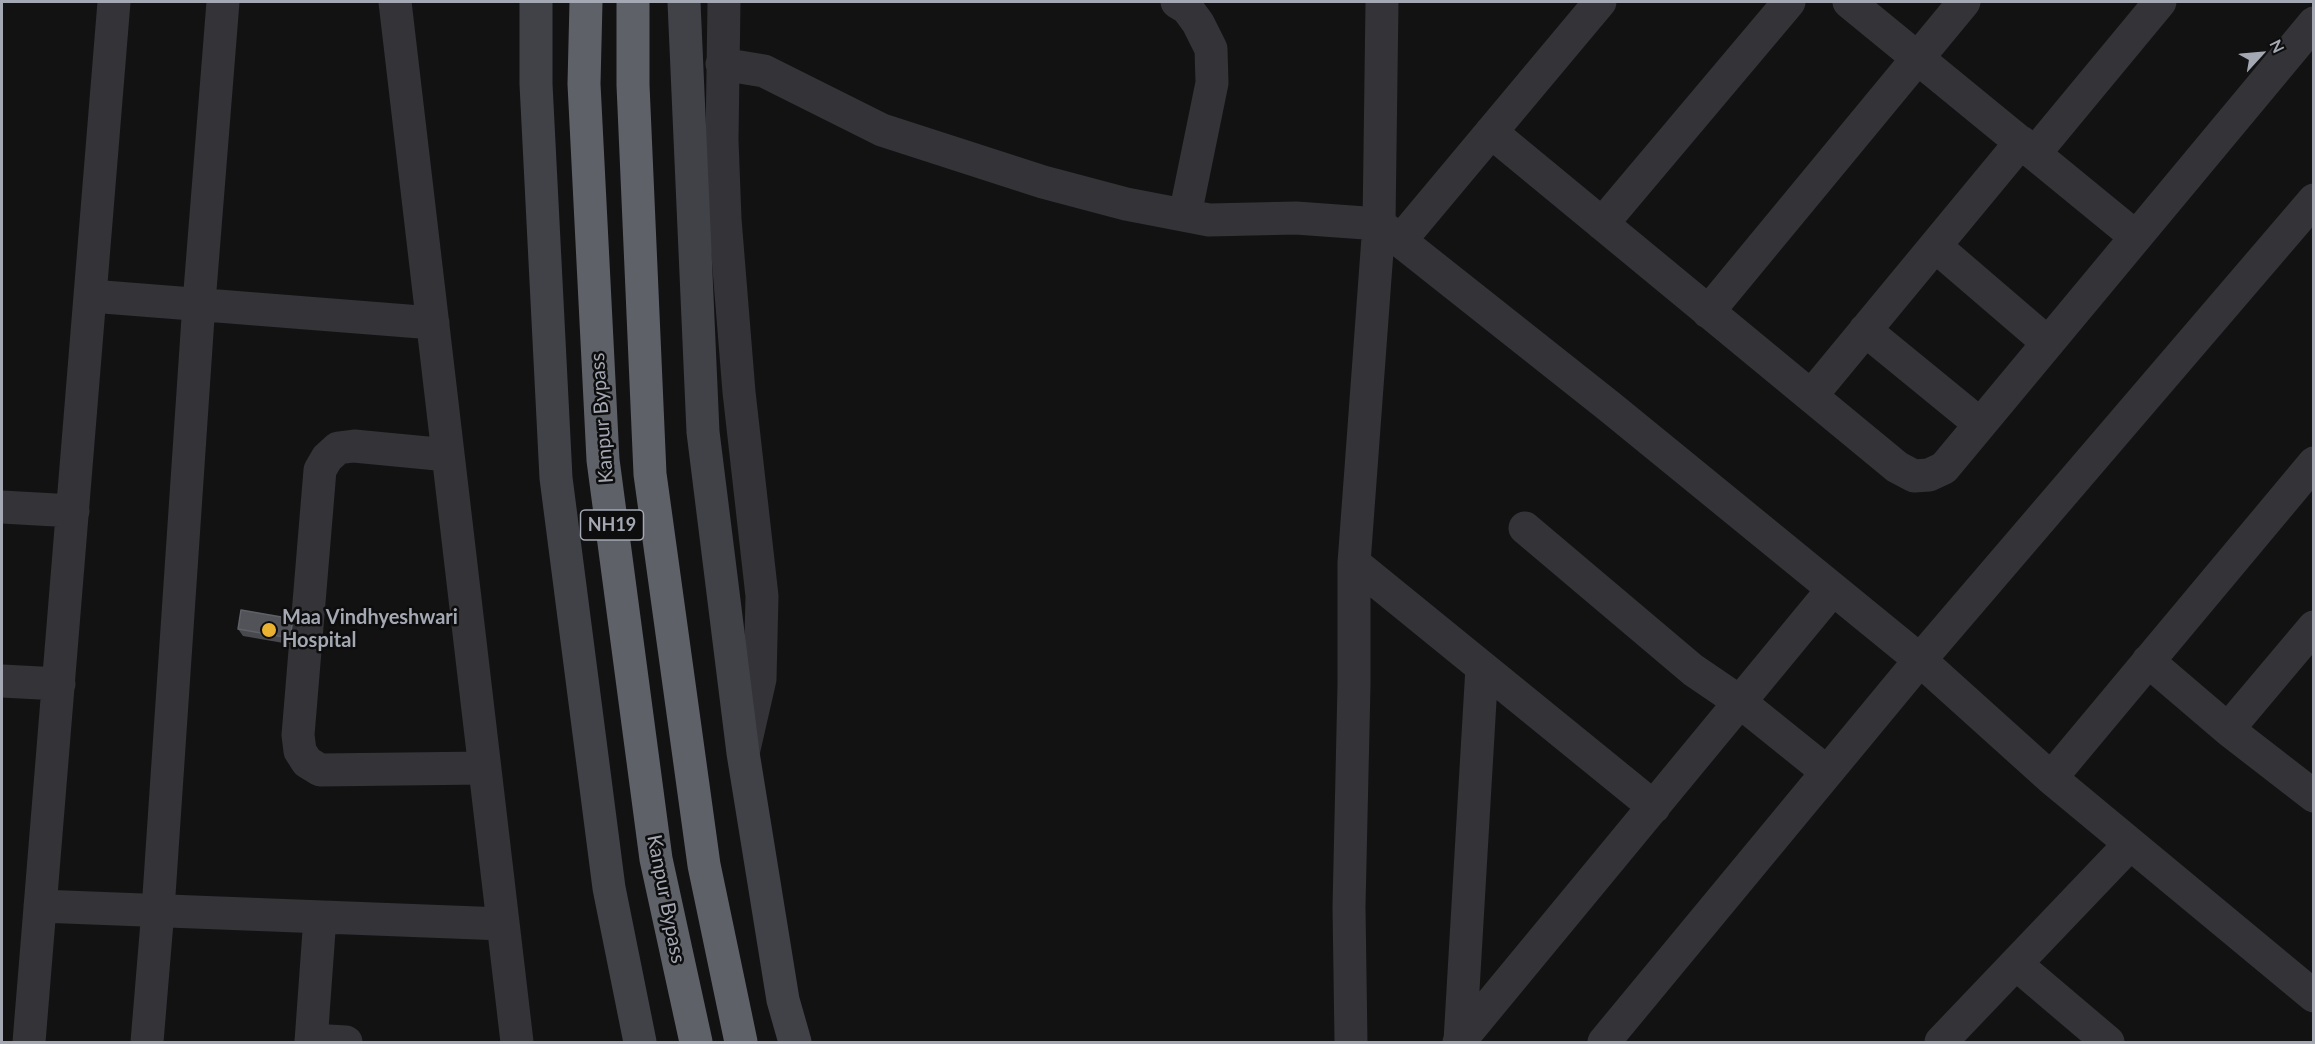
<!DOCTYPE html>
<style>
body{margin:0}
#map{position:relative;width:2315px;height:1044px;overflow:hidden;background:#121213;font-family:Lato,sans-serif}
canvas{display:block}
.frame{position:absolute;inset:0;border:3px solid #a3a8b3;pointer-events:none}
.north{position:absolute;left:2231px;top:24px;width:60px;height:60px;-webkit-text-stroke:4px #0d0d0e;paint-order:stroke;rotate:64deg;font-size:16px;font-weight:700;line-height:24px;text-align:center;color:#a3a8b3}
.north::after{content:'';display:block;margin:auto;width:21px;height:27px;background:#a3a8b3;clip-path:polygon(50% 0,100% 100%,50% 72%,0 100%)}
</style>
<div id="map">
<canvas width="2315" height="1044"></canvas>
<div class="frame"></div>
<div class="north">N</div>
</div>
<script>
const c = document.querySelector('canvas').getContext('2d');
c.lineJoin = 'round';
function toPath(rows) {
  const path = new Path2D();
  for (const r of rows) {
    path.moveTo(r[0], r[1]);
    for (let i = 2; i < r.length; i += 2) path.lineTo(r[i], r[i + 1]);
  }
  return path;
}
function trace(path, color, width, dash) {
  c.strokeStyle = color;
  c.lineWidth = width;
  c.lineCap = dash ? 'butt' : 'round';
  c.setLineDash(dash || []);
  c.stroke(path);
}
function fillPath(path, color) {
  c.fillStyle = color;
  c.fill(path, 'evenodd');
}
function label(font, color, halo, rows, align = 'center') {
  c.font = font + ' Lato,sans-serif';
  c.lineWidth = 5;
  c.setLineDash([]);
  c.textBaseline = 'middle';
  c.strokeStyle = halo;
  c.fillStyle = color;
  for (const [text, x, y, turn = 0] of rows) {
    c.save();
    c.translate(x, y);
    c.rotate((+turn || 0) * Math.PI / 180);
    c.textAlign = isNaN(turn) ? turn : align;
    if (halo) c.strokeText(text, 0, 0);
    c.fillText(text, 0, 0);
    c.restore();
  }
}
trace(toPath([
 [395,2,517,1042],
 [724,2,722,140,725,219,739,392,762,596,760,679,744,749],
 [1177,2,1187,8,1198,23,1211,49,1212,83,1185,215],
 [1849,2,2136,237],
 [722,64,764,71,882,130,1043,182,1126,204,1209,220,1296,218,1379,224,1610,407,1920,660,2051,778,2314,996],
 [1491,132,1897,467,1914,476,1929,475,1944,468,2314,23],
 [2035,153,2160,2],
 [1602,224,1789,2],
 [1400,241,1600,2],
 [1935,246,2048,343],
 [91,296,433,323],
 [1708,312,1964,2],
 [1865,330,1980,424],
 [1811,396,2021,142],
 [448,455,354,446,338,448,327,458,320,470,298,735,300,751,307,762,320,770,484,768],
 [2,507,73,511],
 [1525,528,1693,670,1740,702,1827,772],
 [1354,563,1654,807],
 [2314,627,2239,716,2230,731,2314,796],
 [2148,661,2230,731],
 [2,681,59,684],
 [2051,778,2314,463],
 [40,906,503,924],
 [2016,964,2108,1042],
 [311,1040,346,1042],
 [1460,1041,1482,667],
 [29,1042,114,2],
 [147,1042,158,910,199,303,223,2],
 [311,1042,320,917],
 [1351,1042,1349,907,1354,685,1354,563,1379,224,1382,2],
 [1459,1042,1833,589],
 [1604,1042,1920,660,2314,200],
 [1941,1042,2130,844]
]), '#333338', 33);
trace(toPath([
 [536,2,536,84,556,478,609,888,640,1042],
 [684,2,703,432,743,753,783,1000,795,1042]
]), '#414248', 33);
trace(toPath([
 [586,2,584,84,603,460,656,859,696,1042],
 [633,2,633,85,650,474,704,865,741,1042]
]), '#5f6169', 33);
fillPath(toPath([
 [298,626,295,645,243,636,238,629]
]), '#48494e');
fillPath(toPath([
 [293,619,298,626,295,645,290,638]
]), '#2e2f32');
const building = toPath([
 [241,610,293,619,290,638,238,629,241,610]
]);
fillPath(building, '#525359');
trace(building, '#5e6167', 1.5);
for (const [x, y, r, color] of [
 [269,630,8,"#ebb231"]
]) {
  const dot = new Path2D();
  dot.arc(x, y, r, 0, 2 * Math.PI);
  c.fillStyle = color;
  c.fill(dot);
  trace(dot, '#0d0d0e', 2);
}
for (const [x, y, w] of [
 [612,525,63]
]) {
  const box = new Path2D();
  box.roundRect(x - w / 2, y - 15, w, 30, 4.5);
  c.fillStyle = '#0d0d0e';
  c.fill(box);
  trace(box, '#a3a8b3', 1.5);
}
label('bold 18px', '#a3a8b3', null, [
 ["NH19",612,525]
]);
label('20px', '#a3a8b3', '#0d0d0e', [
 ["Kanpur Bypass",602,418,-94],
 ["Kanpur Bypass",666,899,79]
]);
label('bold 20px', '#a3a8b3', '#0d0d0e', [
 ["Maa Vindhyeshwari",282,618],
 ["Hospital",282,641]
], 'left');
</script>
